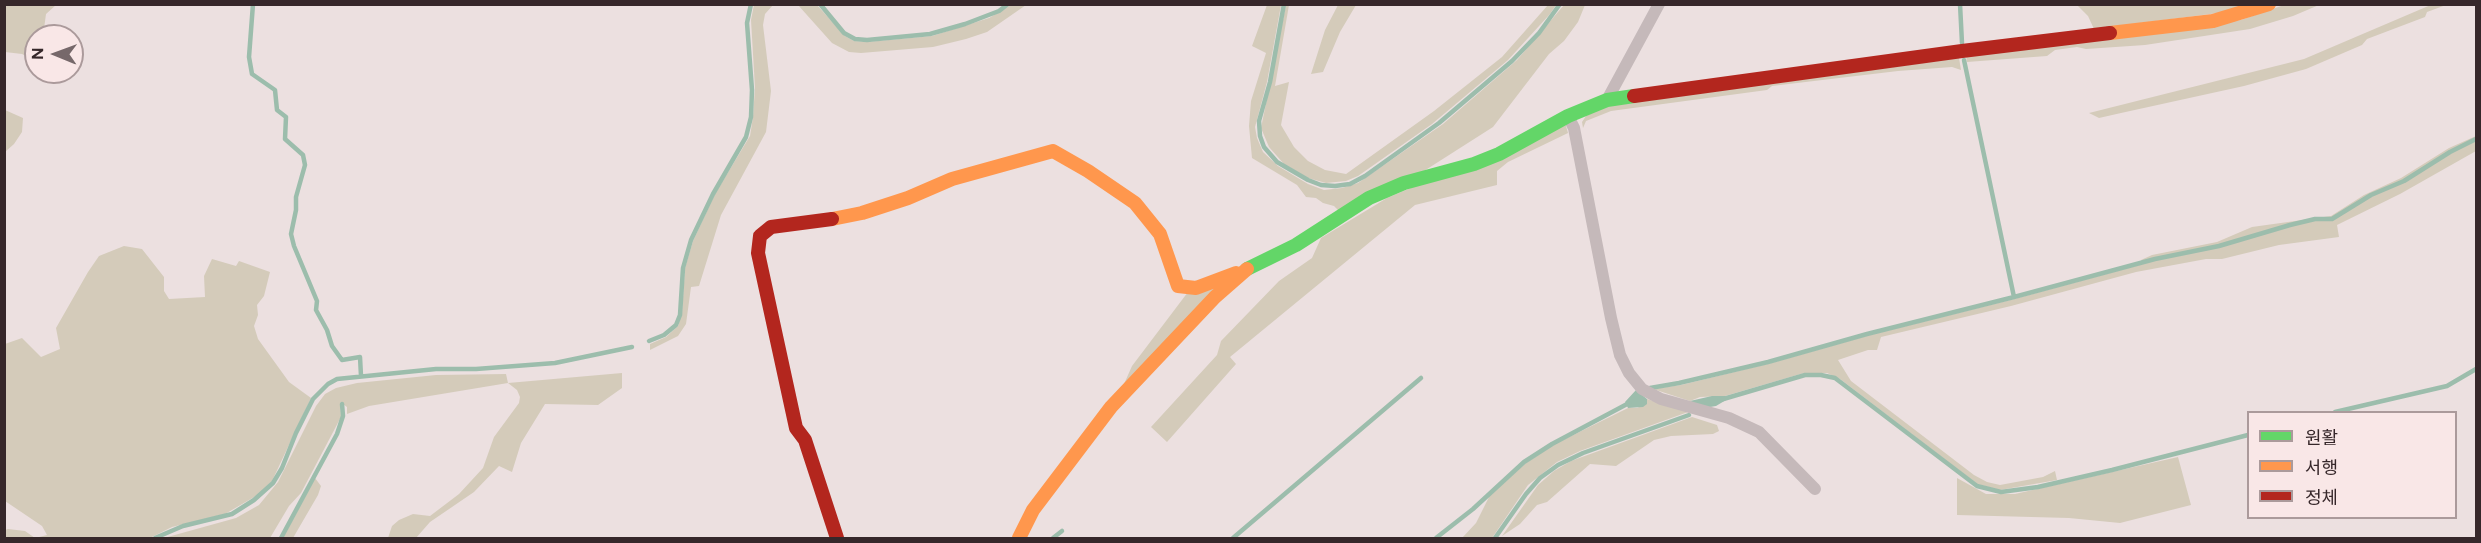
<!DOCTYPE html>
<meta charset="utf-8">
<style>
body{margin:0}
#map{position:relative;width:2481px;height:543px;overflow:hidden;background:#ece0e0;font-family:Figtree,"Noto Sans KR",sans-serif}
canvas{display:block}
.frame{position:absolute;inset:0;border:6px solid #36272a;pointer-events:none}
.legend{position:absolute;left:2247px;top:411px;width:210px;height:108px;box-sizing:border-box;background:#f9e7e7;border:2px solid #ab9a9b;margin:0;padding:8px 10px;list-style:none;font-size:18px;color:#36272a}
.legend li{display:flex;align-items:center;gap:12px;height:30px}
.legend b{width:30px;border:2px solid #ab9a9b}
.north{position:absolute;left:24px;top:24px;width:60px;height:60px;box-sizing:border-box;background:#f9e7e7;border:2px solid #ab9a9b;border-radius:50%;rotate:271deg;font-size:16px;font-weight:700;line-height:24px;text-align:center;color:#36272a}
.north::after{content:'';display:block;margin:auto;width:21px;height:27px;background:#76686a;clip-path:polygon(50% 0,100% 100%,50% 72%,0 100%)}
</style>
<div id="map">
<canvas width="2481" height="543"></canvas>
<div class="frame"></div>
<ul class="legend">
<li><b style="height:8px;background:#63d668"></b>원활</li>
<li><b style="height:8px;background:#ff974d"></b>서행</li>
<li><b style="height:8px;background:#b3261e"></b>정체</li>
</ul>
<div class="north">N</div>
</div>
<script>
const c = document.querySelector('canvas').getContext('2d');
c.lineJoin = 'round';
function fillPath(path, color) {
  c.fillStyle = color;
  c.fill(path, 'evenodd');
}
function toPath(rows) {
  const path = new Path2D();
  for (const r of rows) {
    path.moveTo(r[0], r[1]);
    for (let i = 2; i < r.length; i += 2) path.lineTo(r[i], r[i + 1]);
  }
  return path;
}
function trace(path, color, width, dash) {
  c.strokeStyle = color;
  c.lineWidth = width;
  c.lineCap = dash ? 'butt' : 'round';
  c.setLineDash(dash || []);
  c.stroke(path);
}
fillPath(toPath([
 [5,4,56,5,46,14,43,36,36,36,36,61,22,54,5,52],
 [2433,4,2446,5,2427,12,2425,17,2367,39,2362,45,2306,69,2244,86,2121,113,2099,118,2089,113,2304,59],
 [754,5,773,5,765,14,763,25,771,91,766,132,721,215,699,286,691,287,686,324,678,336,650,350,650,344,666,337,678,326,682,313,685,268,693,241,715,194,750,136,753,117,755,88,751,20],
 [798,5,817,5,845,36,854,41,867,42,932,36,989,18,1011,5,1026,5,987,32,966,39,933,47,861,53,849,52,832,43],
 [1267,5,1281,5,1267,82,1255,127,1257,138,1263,152,1278,166,1308,184,1324,190,1342,188,1358,183,1443,124,1517,60,1564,5,1585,5,1578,22,1564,41,1549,54,1493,127,1413,178,1341,213,1334,206,1323,203,1316,198,1306,197,1297,185,1252,158,1249,126,1251,101,1266,53,1252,46],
 [1286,5,1289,5,1275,86,1289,82,1281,125,1294,147,1308,161,1325,170,1346,174,1434,111,1502,57,1548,5,1556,5,1550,14,1508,60,1432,124,1358,176,1346,181,1326,183,1308,178,1284,164,1269,147,1261,128],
 [1338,5,1356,5,1340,32,1323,72,1311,74,1325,30],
 [2077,5,2251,5,2226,12,2094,29,2088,16],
 [2284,5,2319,5,2293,16,2250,29,2145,45,2086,49,2077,47,2055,50,2047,56,1967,62,1966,55,2241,20],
 [1959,58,1961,70,1952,67,1898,71,1772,86,1767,90,1611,111,1586,121,1583,128,1582,122,1586,116,1601,107],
 [5,110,23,118,22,132,14,144,5,152],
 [1565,123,1568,133,1508,162,1497,171,1497,185,1415,205,1230,357,1236,364,1167,442,1151,427,1217,355,1221,341,1279,281,1312,258,1321,238,1387,198],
 [2476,136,2476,151,2400,194,2337,225,2339,237,2279,245,2222,259,2206,259,2136,272,2011,306,1881,337,1877,350,1868,350,1838,360,1851,381,1974,475,1987,482,2000,485,2043,477,2055,471,2057,480,2000,490,1977,484,1840,379,1827,373,1804,373,1725,396,1700,397,1690,401,1653,389,1681,385,1771,363,1870,335,2014,299,2143,264,2141,260,2152,255,2217,242,2252,227,2331,216,2364,195,2401,178,2449,148],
 [124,246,142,249,164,277,164,291,169,299,205,297,204,276,212,259,236,266,239,261,270,272,264,296,257,305,258,315,254,326,258,339,289,382,311,398,272,481,261,493,225,514,172,527,150,538,5,538,5,530,8,529,25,531,35,538,47,535,42,526,5,501,5,344,22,338,41,357,60,349,56,328,88,272,99,256],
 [1234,277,1120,393,1132,366,1188,292],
 [622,373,622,388,598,405,545,404,521,443,512,472,499,466,474,492,430,522,416,538,388,538,392,526,399,520,413,514,430,516,459,494,483,468,494,437,519,403,520,397,517,390,508,383,369,406,347,414,347,407,340,402,341,417,301,493,289,506,270,538,164,538,236,518,259,505,278,482,316,406,325,394,336,388,357,383,436,375,506,374,508,383],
 [1647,399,1688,412,1580,451,1557,462,1528,485,1492,538,1462,538,1476,523,1490,495,1526,463,1553,445,1628,408,1637,408,1646,404],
 [1692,417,1717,425,1719,431,1713,434,1671,436,1654,440,1616,466,1590,464,1547,502,1537,505,1520,524,1502,536,1538,485,1554,471,1571,461],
 [2178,457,2191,505,2120,523,2069,518,1957,515,1957,478,1986,494,2015,494],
 [315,478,321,486,318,495,293,538,283,538]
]), '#d4cbba');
fillPath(toPath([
 [1636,390,1647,399,1647,404,1643,407,1628,408,1625,402],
 [1712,396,1725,396,1726,400,1716,406,1704,408,1690,401]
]), '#9cbdac');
trace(toPath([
 [253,4,249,57,252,74,275,90,277,110,286,117,285,139,303,155,305,165,296,197,296,210,291,234,294,246,317,301,316,310,327,330,332,346,342,360,360,357,361,376],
 [820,4,844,33,855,39,867,40,930,34,965,24,999,11,1008,4],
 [1284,4,1270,82,1259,121,1260,136,1264,147,1277,162,1308,180,1321,185,1335,186,1350,184,1365,176,1439,123,1512,61,1539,33,1560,4],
 [1960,4,1962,43],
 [1964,60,2014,297],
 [649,341,664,335,676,325,680,315,683,268,691,240,713,194,746,137,751,117,752,90,747,23,751,4],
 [1650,388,1679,383,1768,362,1867,334,2014,297,2155,259,2219,246,2290,225,2315,219,2332,219,2371,195,2404,181,2450,152,2476,139],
 [1720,400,1805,375,1821,375,1835,378,1977,486,2001,492,2038,487,2112,470,2248,435],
 [2335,412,2447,386,2476,369],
 [155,538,183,526,232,514,254,500,273,483,282,468,296,433,313,399,328,384,337,379,436,369,476,369,555,363,632,347],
 [281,538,337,434,343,416,342,404],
 [1053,538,1062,531],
 [1233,538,1421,378],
 [1436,538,1473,509,1524,462,1552,444,1629,403],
 [1495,538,1526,494,1540,478,1558,465,1583,453,1689,415]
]), '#9cbdac', 4.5);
trace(toPath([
 [1607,100,1659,4],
 [1568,116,1574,128,1611,318,1620,355,1629,373,1642,389,1661,399,1729,418,1759,432,1815,489]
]), '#c5b9ba', 12);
trace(toPath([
 [1247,269,1296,245,1369,198,1404,183,1474,164,1499,154,1568,116,1607,100,1634,96]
]), '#63d668', 14);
trace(toPath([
 [2110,33,2213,21,2269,4],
 [832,219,862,213,908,198,952,179,1053,151,1088,171,1135,203,1160,234,1178,286,1196,288,1236,273],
 [1019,538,1033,510,1111,407,1215,297,1247,269]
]), '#ff974d', 14);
trace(toPath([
 [1634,96,1962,51,2110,33],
 [832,219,771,227,760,236,758,253,796,428,805,440,837,538]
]), '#b3261e', 14);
</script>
